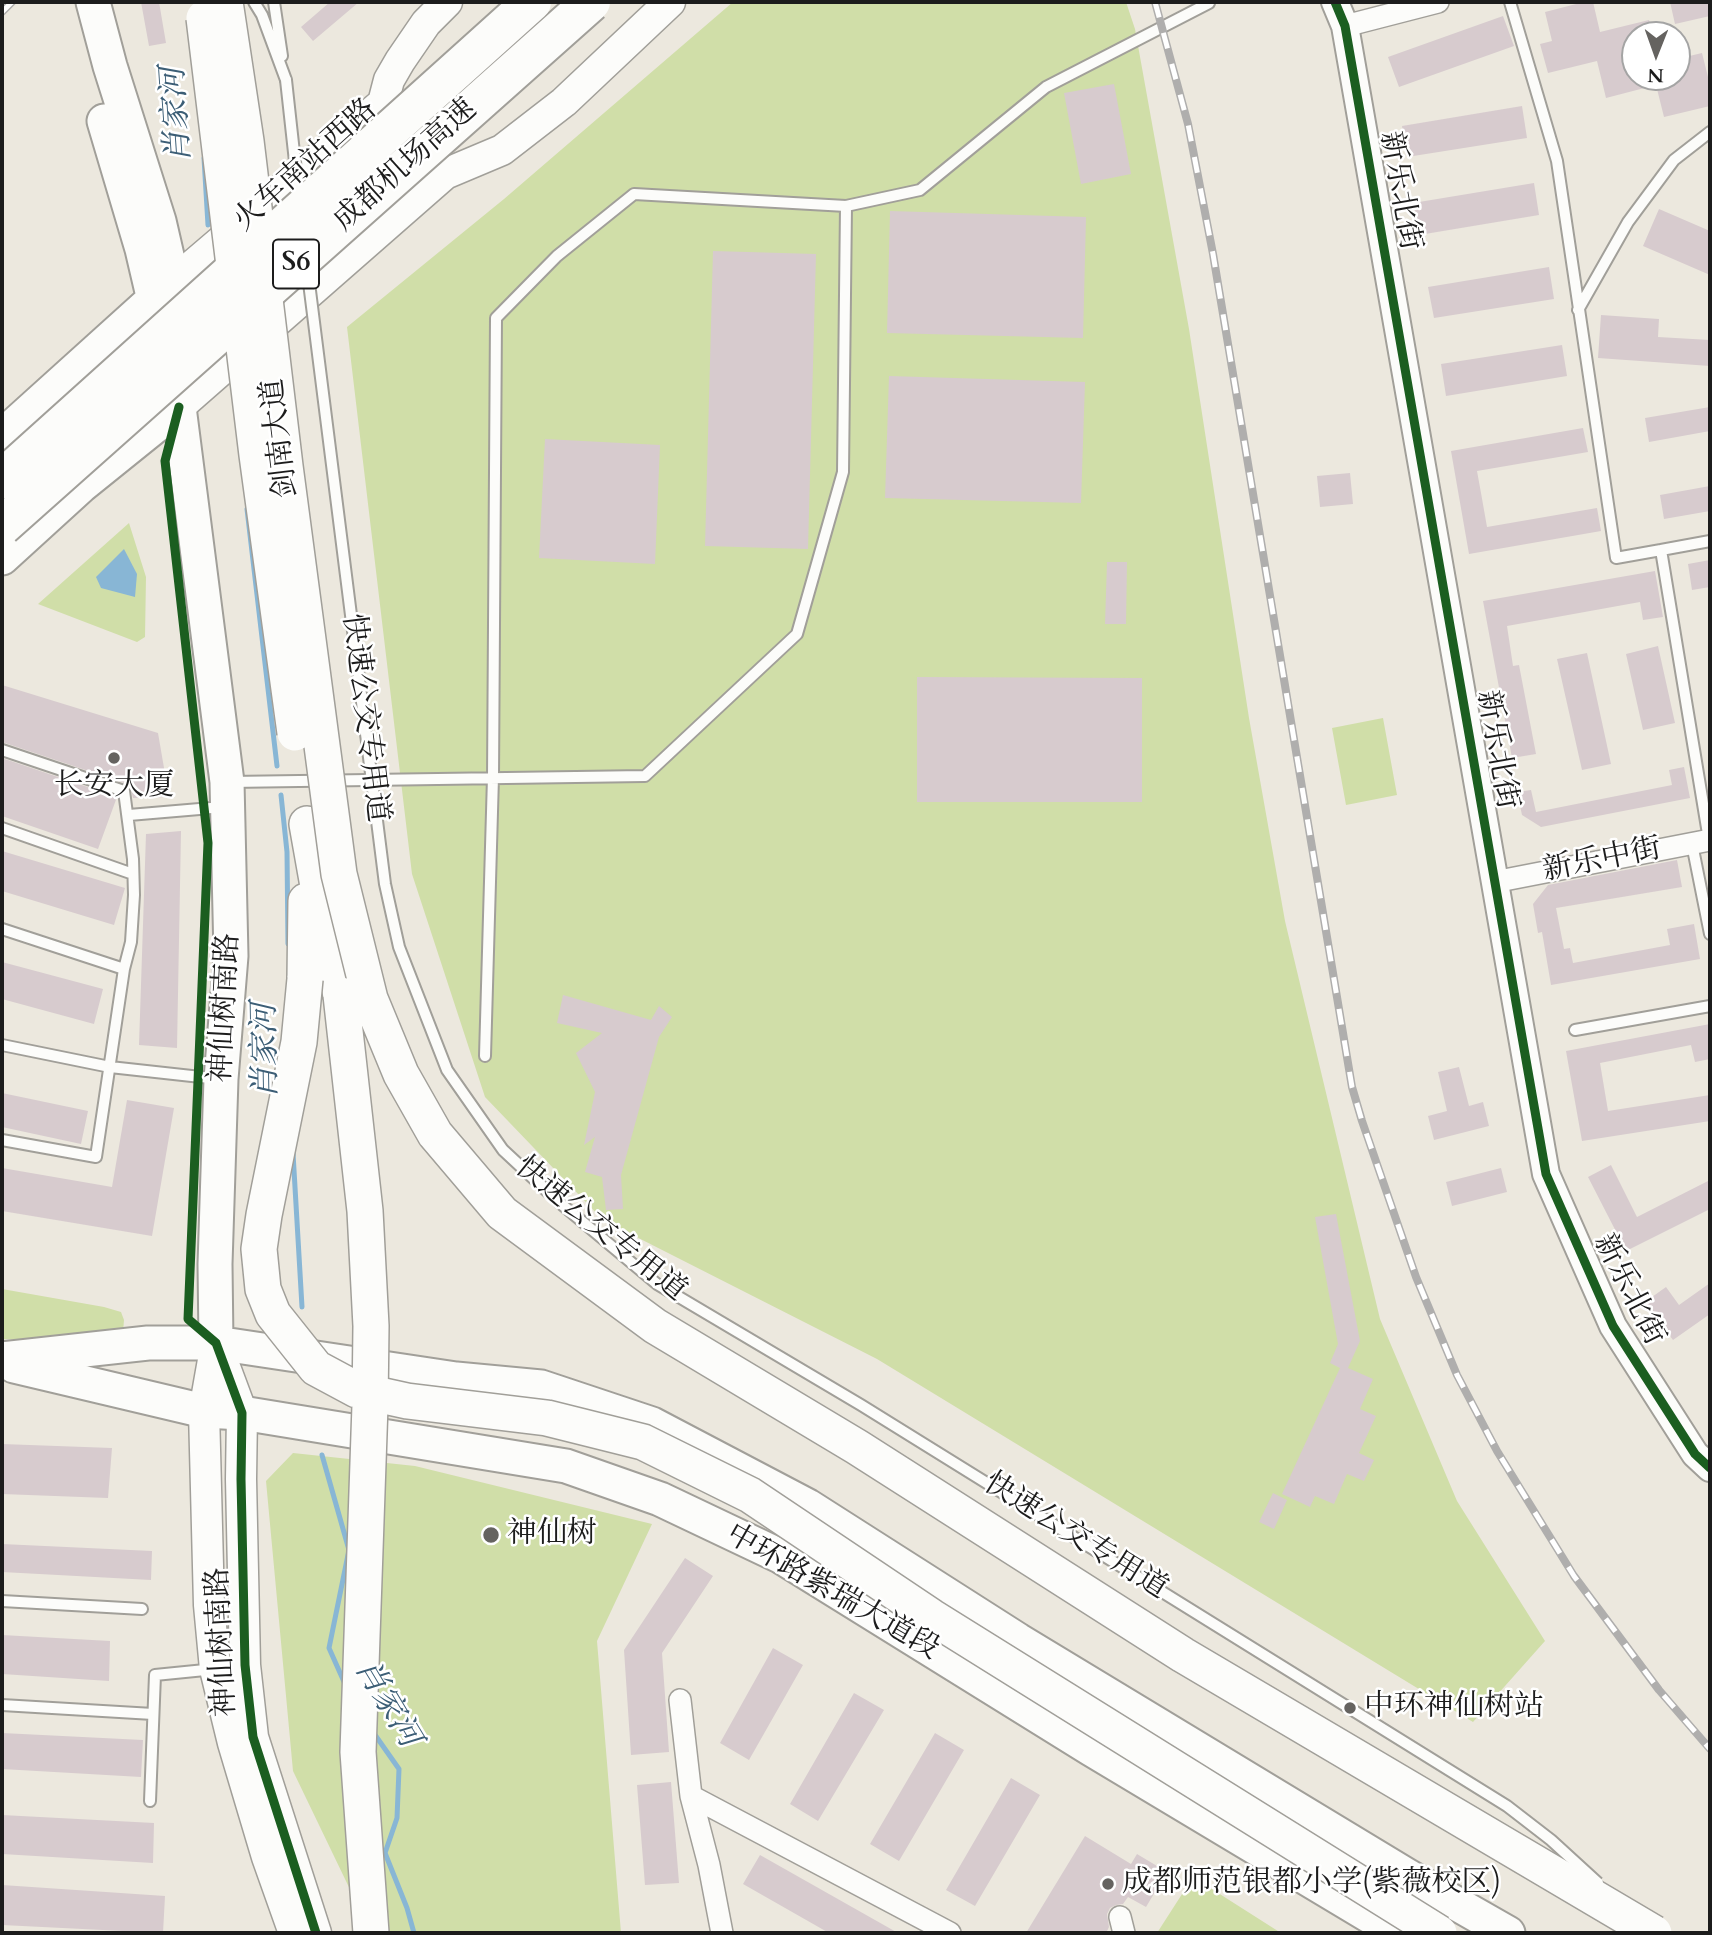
<!DOCTYPE html>
<meta charset="utf-8">
<style>
body{margin:0}
#map{position:relative;width:1712px;height:1935px;overflow:hidden;background:#ece8de;font-family:Cardo,serif}
canvas{display:block}
.frame{position:absolute;inset:0;border:4px solid #1c1c1c;pointer-events:none}
.north{position:absolute;left:1621px;top:21px;width:70px;height:70px;box-sizing:border-box;background:#fff;border:2px solid #a4a4a4;border-radius:50%;rotate:181deg;font-size:19px;font-weight:700;line-height:28px;text-align:center;color:#1c1c1c}
.north::after{content:'';display:block;margin:auto;width:24px;height:32px;background:#656360;clip-path:polygon(50% 0,100% 100%,50% 72%,0 100%)}
</style>
<div id="map">
<canvas width="1712" height="1935"></canvas>
<div class="frame"></div>
<div class="north">N</div>
</div>
<script>
const c = document.querySelector('canvas').getContext('2d');
c.lineJoin = 'round';
function fillPath(path, color) {
  c.fillStyle = color;
  c.fill(path, 'evenodd');
}
function toPath(rows) {
  const path = new Path2D();
  for (const r of rows) {
    path.moveTo(r[0], r[1]);
    for (let i = 2; i < r.length; i += 2) path.lineTo(r[i], r[i + 1]);
  }
  return path;
}
function trace(path, color, width, dash) {
  c.strokeStyle = color;
  c.lineWidth = width;
  c.lineCap = dash ? 'butt' : 'round';
  c.setLineDash(dash || []);
  c.stroke(path);
}
function label(font, color, halo, rows, align = 'center') {
  c.font = font + ' Cardo,"Noto Serif SC",serif';
  c.lineWidth = 5;
  c.setLineDash([]);
  c.textBaseline = 'middle';
  c.strokeStyle = halo;
  c.fillStyle = color;
  for (const [text, x, y, turn = 0] of rows) {
    c.save();
    c.translate(x, y);
    c.rotate((+turn || 0) * Math.PI / 180);
    c.textAlign = isNaN(turn) ? turn : align;
    if (halo) c.strokeText(text, 0, 0);
    c.fillText(text, 0, 0);
    c.restore();
  }
}
fillPath(toPath([
 [733,2,1126,2,1135,29,1189,329,1249,718,1285,921,1380,1319,1457,1501,1545,1641,1473,1722,877,1359,603,1220,485,1097,412,874,347,327,504,199],
 [129,523,146,577,145,637,137,642,38,604],
 [1383,718,1397,795,1346,805,1332,728],
 [2,1289,104,1307,121,1312,124,1320,122,1345,2,1339],
 [293,1453,415,1466,652,1524,597,1641,621,1933,371,1933,293,1771,266,1481],
 [1193,1877,1281,1933,1157,1933]
]), '#d0dea8');
fillPath(toPath([
 [124,549,137,574,135,597,101,588,96,577]
]), '#88b6d5');
trace(toPath([
 [204,158,208,225],
 [247,509,277,766],
 [281,795,287,852,288,944],
 [293,1153,302,1307],
 [322,1455,349,1550,329,1648,345,1684],
 [373,1732,399,1769,397,1818,385,1853,407,1908,414,1933]
]), '#88b6d5', 5);
fillPath(toPath([
 [141,2,159,2,166,43,149,46],
 [330,2,359,2,313,41,301,27],
 [1584,2,1593,2,1600,32,1649,20,1653,35,1635,35,1635,77,1677,77,1677,59,1702,53,1710,85,1710,106,1664,117,1656,85,1606,98,1597,61,1548,73,1540,44,1552,41,1545,12],
 [1670,2,1710,2,1710,16,1675,24],
 [1503,16,1514,46,1399,87,1388,57],
 [1114,84,1131,174,1081,184,1064,93],
 [1522,106,1527,138,1407,157,1402,126],
 [1534,183,1539,215,1419,235,1413,203],
 [1659,209,1710,231,1710,275,1643,246],
 [890,211,1086,217,1083,338,887,333],
 [713,251,816,254,808,549,705,546],
 [1549,267,1554,299,1434,318,1428,287],
 [1601,315,1659,319,1658,337,1710,340,1710,366,1598,358],
 [1562,345,1567,376,1446,396,1441,364],
 [889,376,1085,382,1081,503,885,498],
 [1710,407,1710,431,1649,442,1645,418],
 [1583,428,1588,452,1477,471,1481,493,1487,527,1597,508,1601,531,1469,554,1451,451],
 [545,439,660,445,655,564,539,558],
 [1350,473,1353,504,1320,507,1317,476],
 [1710,486,1710,511,1664,519,1660,495],
 [1710,560,1710,587,1692,590,1688,564],
 [1107,562,1127,562,1126,624,1105,624],
 [1655,571,1663,617,1643,620,1640,602,1507,626,1513,666,1519,665,1536,754,1512,758,1483,601],
 [1658,646,1675,723,1643,730,1626,654],
 [1587,653,1611,764,1582,770,1557,659],
 [917,677,1142,678,1142,802,917,802],
 [2,685,158,733,169,797,133,798,130,787,127,784,2,742],
 [2,758,117,797,98,849,2,816],
 [1684,767,1690,798,1541,827,1522,815,1517,792,1531,790,1536,812,1672,785,1669,770],
 [181,831,177,1048,139,1045,146,834],
 [2,851,125,888,114,925,2,891],
 [1677,860,1682,887,1556,908,1564,949,1570,948,1573,963,1670,945,1667,929,1694,924,1700,959,1551,985,1542,932,1538,933,1533,904,1548,885],
 [2,962,103,989,94,1024,2,999],
 [563,995,651,1020,659,1006,672,1017,659,1037,621,1175,623,1209,606,1210,602,1177,585,1172,595,1137,584,1145,595,1092,576,1053,602,1033,557,1023],
 [1710,1024,1710,1059,1695,1062,1691,1045,1600,1063,1608,1111,1710,1095,1710,1121,1582,1141,1566,1051],
 [1459,1067,1469,1106,1483,1102,1489,1126,1434,1140,1428,1116,1447,1111,1438,1072],
 [2,1093,88,1111,81,1144,2,1127],
 [127,1100,174,1108,152,1236,2,1211,2,1168,112,1187],
 [1611,1165,1637,1217,1710,1180,1710,1209,1626,1251,1588,1177],
 [1501,1168,1507,1192,1452,1206,1446,1182],
 [1336,1214,1360,1341,1348,1368,1373,1379,1360,1409,1376,1416,1359,1453,1374,1460,1364,1481,1347,1474,1334,1504,1315,1496,1310,1507,1282,1494,1340,1368,1330,1363,1338,1344,1315,1217],
 [1710,1283,1710,1314,1673,1340,1645,1302,1666,1287,1679,1305],
 [2,1444,112,1448,108,1498,2,1494],
 [1273,1493,1287,1500,1274,1529,1259,1522],
 [2,1544,152,1551,151,1580,2,1572],
 [685,1558,713,1576,662,1653,669,1752,631,1755,624,1650],
 [2,1635,110,1641,109,1681,2,1674],
 [773,1648,803,1665,749,1760,720,1743],
 [854,1693,884,1710,818,1821,790,1804],
 [2,1733,143,1740,141,1777,2,1769],
 [935,1733,964,1750,899,1861,870,1844],
 [1011,1778,1040,1795,975,1906,946,1890],
 [671,1782,679,1883,645,1885,637,1785],
 [2,1815,154,1823,153,1863,2,1854],
 [1085,1836,1131,1864,1137,1854,1167,1872,1146,1907,1128,1897,1123,1904,1116,1905,1110,1908,1107,1914,1109,1927,1106,1933,1026,1933],
 [760,1855,898,1933,829,1933,743,1884],
 [2,1885,165,1896,163,1933,2,1925]
]), '#d7cbce');
const service = toPath([
 [254,2,262,15,286,80],
 [274,2,282,56],
 [1510,2,1557,161,1616,558,1661,550,1709,840],
 [1578,310,1628,222,1674,160,1710,132],
 [1661,550,1710,541],
 [2,750,124,791,133,859,134,895,131,942,124,969,96,1157,2,1140],
 [230,782,645,776,797,634,843,472,846,206],
 [129,815,223,807],
 [2,828,133,874],
 [1692,844,1710,934],
 [2,929,124,969],
 [1575,1030,1710,1006],
 [2,1045,110,1067,219,1079],
 [485,1056,493,777,496,318,557,256,634,194,846,206,920,190,1046,87,1209,3],
 [2,1601,142,1609],
 [2,1705,153,1714],
 [150,1801,155,1675,215,1669]
]);
const minor = toPath([
 [1345,26,1438,2],
 [1494,882,1710,840],
 [680,1700,691,1796,709,1865,722,1933],
 [691,1796,950,1933],
 [1120,1917,1124,1933]
]);
const tertiary = toPath([
 [1335,2,1345,26,1546,1174,1613,1326,1695,1454,1710,1468]
]);
const secondary = toPath([
 [173,282,383,103,389,80,400,61,426,23,447,2],
 [179,407,445,174,502,150,564,102,670,2],
 [216,1343,242,1413,241,1479,245,1665,253,1737,316,1933],
 [216,1343,204,1411,209,1605,215,1669,233,1743,267,1857,294,1933]
]);
const primary = toPath([
 [93,2,110,66,159,221,173,282,179,407,227,782,231,956,221,1079,215,1264,216,1343],
 [104,121,142,249,160,326],
 [2,436,166,288],
 [2,558,81,486,179,407],
 [2,1359,148,1343,216,1343,456,1379,541,1387,652,1424,808,1506,1018,1640,1408,1876,1508,1933],
 [14,1366,204,1411,242,1413,566,1466,660,1499,780,1556,1091,1749,1398,1933]
]);
const trunk = toPath([
 [307,824,326,931,341,995],
 [305,979,306,901]
]);
trace(service, '#a19f99', 14);
trace(minor, '#a19f99', 24);
trace(tertiary, '#a19f99', 30);
trace(secondary, '#a19f99', 33);
trace(primary, '#a19f99', 37);
trace(trunk, '#a19f99', 38);
trace(service, '#fcfcfa', 10);
trace(minor, '#fcfcfa', 21);
trace(tertiary, '#fcfcfa', 26);
trace(secondary, '#fcfcfa', 30);
trace(primary, '#fcfcfa', 33);
trace(trunk, '#fcfcfa', 35);
const rail = toPath([
 [1155,2,1188,124,1213,254,1352,1087,1362,1121,1416,1277,1457,1375,1497,1451,1574,1576,1659,1690,1710,1749],
 [2,12,12,2]
]);
trace(rail, '#afaead', 8);
trace(rail, '#fff', 5, [16]);
const serviceBridge = toPath([
 [286,80,299,198],
 [307,267,385,884,399,947,447,1070,503,1150,560,1203,657,1284,861,1405,1507,1806,1551,1840,1598,1883]
]);
const trunkBridge = toPath([
 [225,2,246,141,285,466,339,874,370,999,401,1074,435,1134,502,1213,655,1326,857,1447,1183,1655,1654,1933],
 [204,18,257,455,295,733],
 [305,979,299,1042,264,1215,259,1249,263,1289,273,1314,316,1368,357,1390,407,1401,547,1418,643,1442,750,1495,932,1617,1439,1933],
 [341,995,365,1211,371,1326,370,1405,358,1752,371,1933]
]);
const motorwayBridge = toPath([
 [2,479,532,2],
 [2,526,591,2]
]);
trace(serviceBridge, '#a19f99', 14, []);
trace(trunkBridge, '#a19f99', 38, []);
trace(motorwayBridge, '#a19f99', 42, []);
trace(serviceBridge, '#fcfcfa', 10);
trace(trunkBridge, '#fcfcfa', 35);
trace(motorwayBridge, '#fcfcfa', 38);
trace(toPath([
 [1335,2,1345,26,1546,1174,1613,1326,1695,1454,1710,1468],
 [179,407,165,461,208,843,188,1319,216,1343,242,1413,241,1479,245,1665,253,1737,316,1933]
]), '#1b5e20', 9);
for (const [x, y, r, color] of [
 [114,758,7,"#656360"],
 [491,1535,9,"#656360"],
 [1350,1708,7,"#656360"],
 [1108,1884,7,"#656360"]
]) {
  const dot = new Path2D();
  dot.arc(x, y, r, 0, 2 * Math.PI);
  c.fillStyle = color;
  c.fill(dot);
  trace(dot, '#fff', 2.5);
}
for (const [x, y, w] of [
 [296,264,46]
]) {
  const box = new Path2D();
  box.roundRect(x - w / 2, y - 24.5, w, 49, 5);
  c.fillStyle = '#fff';
  c.fill(box);
  trace(box, '#1c1c1c', 2);
}
label('bold 28px', '#1c1c1c', null, [
 ["S6",296,264]
]);
label('30px', '#1c1c1c', '#fff', [
 ["火车南站西路",306,166,-42],
 ["成都机场高速",406,166,-42],
 ["新乐北街",1399,191,80],
 ["剑南大道",281,438,-97],
 ["快速公交专用道",364,718,83],
 ["新乐北街",1496,750,80],
 ["新乐中街",1602,861,-11],
 ["神仙树南路",226,1008,-87],
 ["快速公交专用道",600,1230,39],
 ["新乐北街",1628,1290,63],
 ["快速公交专用道",1075,1537,32],
 ["中环路紫瑞大道段",832,1593,30],
 ["神仙树南路",223,1642,-93]
]);
label('30px', '#1c1c1c', '#fff', [
 ["长安大厦",114,787,"center"],
 ["神仙树",507,1535],
 ["中环神仙树站",1364,1708],
 ["成都师范银都小学(紫薇校区)",1122,1884]
], 'left');
label('italic 32px', '#3c5e76', '#fff', [
 ["肖家河",178,115,-94],
 ["肖家河",267,1051,-91],
 ["肖家河",386,1704,59]
]);
</script>
